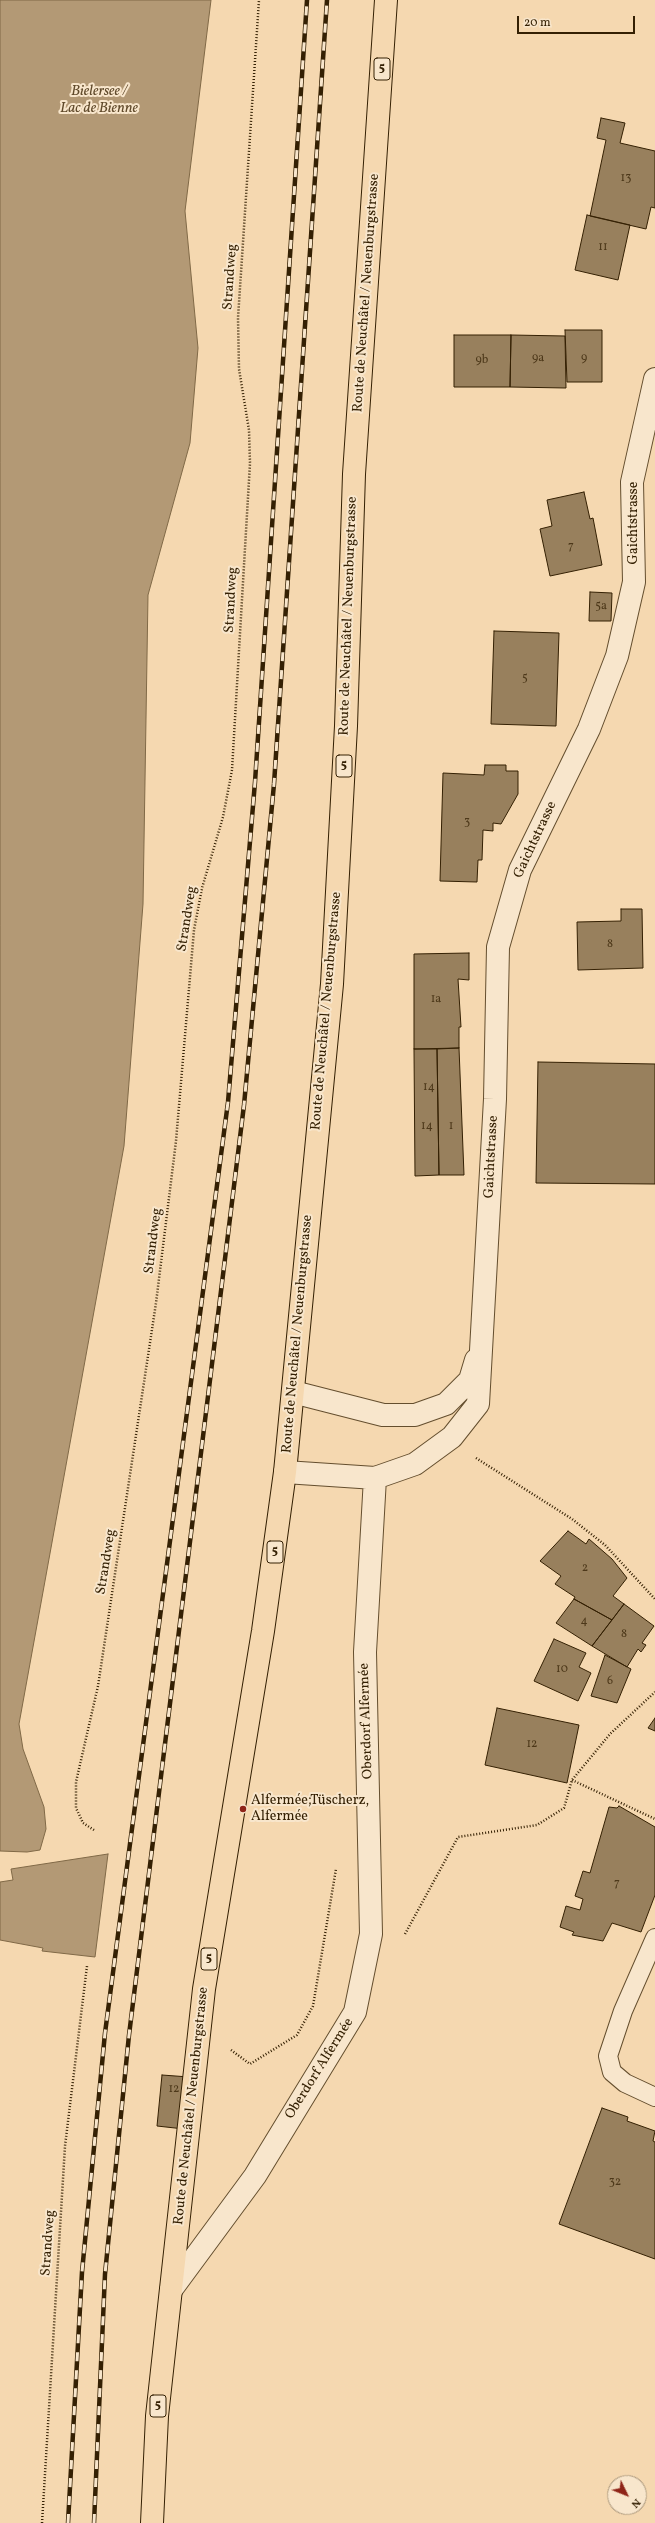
<!DOCTYPE html>
<meta charset="utf-8">
<style>
body{margin:0}
#map{position:relative;width:655px;height:2523px;overflow:hidden;background:#f5d8b0;font-family:Vollkorn,serif}
canvas{display:block}
.north{position:absolute;left:607px;top:2475px;width:40px;height:40px;box-sizing:border-box;background:#f8e6cc;border:1px solid #aa977c;border-radius:50%;rotate:133deg;font-size:11px;font-weight:700;line-height:16px;text-align:center;color:#342003}
.north::after{content:'';display:block;margin:auto;width:14px;height:18px;background:#8f2418;clip-path:polygon(50% 0,100% 100%,50% 72%,0 100%)}
.scale{position:absolute;left:517px;top:16px;width:118px;height:18px;box-sizing:border-box;border:2px solid #342003;border-top:0;padding-left:5px;font-size:12px;line-height:14px;white-space:nowrap;color:#342003;-webkit-text-stroke:3px #f8e6cc;paint-order:stroke}
</style>
<div id="map">
<canvas width="655" height="2523"></canvas>
<div class="north">N</div>
<div class="scale">20 m</div>
</div>
<script>
const c = document.querySelector('canvas').getContext('2d');
c.lineJoin = 'round';
function fillPath(path, color) {
  c.fillStyle = color;
  c.fill(path, 'evenodd');
}
function toPath(rows) {
  const path = new Path2D();
  for (const r of rows) {
    path.moveTo(r[0], r[1]);
    for (let i = 2; i < r.length; i += 2) path.lineTo(r[i], r[i + 1]);
  }
  return path;
}
function trace(path, color, width, dash) {
  c.strokeStyle = color;
  c.lineWidth = width;
  c.lineCap = dash ? 'butt' : 'round';
  c.setLineDash(dash || []);
  c.stroke(path);
}
function label(font, color, halo, rows, align = 'center') {
  c.font = font + ' Vollkorn,serif';
  c.lineWidth = 4;
  c.setLineDash([]);
  c.textBaseline = 'middle';
  c.strokeStyle = halo;
  c.fillStyle = color;
  for (const [text, x, y, turn = 0] of rows) {
    c.save();
    c.translate(x, y);
    c.rotate((+turn || 0) * Math.PI / 180);
    c.textAlign = isNaN(turn) ? turn : align;
    if (halo) c.strokeText(text, 0, 0);
    c.fillText(text, 0, 0);
    c.restore();
  }
}
const water = toPath([
 [0,0,211,0,185,211,198,348,190,443,148,595,143,904,124,1146,19,1724,23,1749,44,1807,46,1829,40,1850,27,1852,0,1851,0,0],
 [108,1854,95,1957,42,1951,43,1948,0,1940,0,1882,13,1880,11,1869,108,1854]
]);
fillPath(water, '#b39975');
trace(water, '#806947', 1);
const building = toPath([
 [601,118,625,123,620,143,655,151,655,208,651,207,646,229,590,216,606,140,597,138,601,118],
 [587,215,630,225,618,280,575,270,587,215],
 [565,330,602,330,602,382,567,382,565,330],
 [454,335,511,335,510,387,454,387,454,335],
 [511,335,565,336,566,388,510,387,511,335],
 [584,492,590,519,593,518,602,565,550,576,540,529,552,526,547,500,584,492],
 [590,592,612,593,611,621,589,621,590,592],
 [494,631,559,633,556,726,491,724,494,631],
 [485,765,506,765,506,771,518,771,518,794,501,824,493,823,493,831,483,830,482,860,478,860,477,882,440,881,443,773,484,775,485,765],
 [621,909,642,909,643,968,578,970,577,922,621,921,621,909],
 [469,953,469,980,458,979,461,1027,459,1027,459,1048,414,1049,414,954,469,953],
 [459,1048,464,1175,439,1175,437,1049,459,1048],
 [414,1049,437,1049,439,1175,415,1176,414,1049],
 [538,1062,655,1064,655,1184,536,1183,538,1062],
 [568,1531,586,1544,589,1539,612,1559,627,1578,613,1596,624,1604,612,1620,574,1599,575,1597,555,1584,561,1576,540,1561,568,1531],
 [574,1599,612,1620,592,1646,556,1623,574,1599],
 [624,1604,654,1626,642,1643,646,1645,641,1652,638,1649,627,1667,592,1646,624,1604],
 [554,1639,586,1653,579,1667,591,1673,578,1701,534,1681,554,1639],
 [605,1655,631,1669,617,1703,591,1696,605,1655],
 [497,1708,579,1725,567,1783,485,1765,497,1708],
 [655,1718,655,1731,648,1728,655,1718],
 [619,1806,655,1827,655,1895,641,1932,612,1923,603,1941,572,1935,574,1932,560,1927,566,1906,580,1910,583,1899,575,1896,583,1871,590,1873,609,1807,617,1808,619,1806],
 [162,2075,189,2077,184,2129,157,2126,162,2075],
 [602,2108,628,2117,627,2121,655,2131,653,2141,655,2142,655,2259,559,2224,602,2108]
]);
fillPath(building, '#98805d');
trace(building, '#342003', 1);
const lane = toPath([
 [655,1938,623,2011,608,2056,612,2072,625,2083,655,2097]
]);
const street = toPath([
 [293,1392,383,1415,415,1415,446,1404,470,1380,476,1360],
 [285,1472,375,1478,415,1464,452,1437,478,1404,495,1099,498,947,520,870,589,729,617,656,634,582,632,482,655,379],
 [171,2290,255,2176,355,2012,371,1934,365,1652,375,1478]
]);
const primary = toPath([
 [152,2523,157,2416,204,1989,263,1631,285,1472,332,984,346,726,354,474,386,0]
]);
trace(lane, '#644e2e', 20);
trace(street, '#644e2e', 24);
trace(primary, '#342003', 24);
trace(toPath([
 [476,1458,572,1519,605,1545,655,1599],
 [572,1780,655,1819],
 [94,1830,83,1823,76,1808,76,1782,98,1686,156,1303,176,1141,194,930,202,888,223,817,232,770,250,463,249,430,239,369,238,318,259,0],
 [405,1934,458,1837,537,1825,564,1808,572,1780,610,1734,655,1692],
 [231,2050,250,2064,297,2035,313,2006,336,1869],
 [42,2523,65,2146,87,1966]
]), '#342003', 2.5, [1, 2]);
trace(lane, '#f8e6cc', 18);
trace(street, '#f8e6cc', 22);
trace(primary, '#f5d8b0', 22);
const rail = toPath([
 [68,2523,82,2272,105,2033,228,1102,255,782,307,0],
 [94,2523,105,2274,129,2035,244,1105,274,784,327,0]
]);
trace(rail, '#342003', 4.5);
trace(rail, '#f8e6cc', 3, [9]);
for (const [x, y, r, color] of [
 [243,1809,4,"#8f2418"]
]) {
  const dot = new Path2D();
  dot.arc(x, y, r, 0, 2 * Math.PI);
  c.fillStyle = color;
  c.fill(dot);
  trace(dot, '#f8e6cc', 1.5);
}
label('12px', '#4d381a', null, [
 ["13",626,179],
 ["11",603,248],
 ["9a",538,359],
 ["9",584,359],
 ["9b",482,361],
 ["7",571,547],
 ["5a",601,607],
 ["5",525,679],
 ["3",467,823],
 ["8",610,945],
 ["1a",436,1000],
 ["14",429,1088],
 ["14",427,1127],
 ["1",451,1127],
 ["2",585,1569],
 ["4",584,1622],
 ["8",624,1635],
 ["10",562,1670],
 ["6",610,1682],
 ["12",532,1745],
 ["7",617,1884],
 ["12",174,2090],
 ["32",615,2183]
]);
for (const [x, y, w] of [
 [382,69,16],
 [344,766,16],
 [275,1552,16],
 [209,1959,16],
 [158,2406,16]
]) {
  const box = new Path2D();
  box.roundRect(x - w / 2, y - 11, w, 22, 3);
  c.fillStyle = '#f8e6cc';
  c.fill(box);
  trace(box, '#342003', 1);
}
label('bold 13px', '#342003', null, [
 ["5",382,69],
 ["5",344,766],
 ["5",275,1552],
 ["5",209,1959],
 ["5",158,2406]
]);
label('14px', '#342003', '#f8e6cc', [
 ["Strandweg",231,277,-86],
 ["Route de Neuchâtel / Neuenburgstrasse",367,293,-86],
 ["Gaichtstrasse",634,523,-90],
 ["Strandweg",232,600,-87],
 ["Route de Neuchâtel / Neuenburgstrasse",349,616,-88],
 ["Gaichtstrasse",536,840,-65],
 ["Strandweg",188,919,-81],
 ["Route de Neuchâtel / Neuenburgstrasse",327,1011,-85],
 ["Gaichtstrasse",492,1157,-87],
 ["Strandweg",154,1241,-83],
 ["Route de Neuchâtel / Neuenburgstrasse",298,1334,-85],
 ["Strandweg",107,1562,-81],
 ["Oberdorf Alfermée",367,1721,-92],
 ["Oberdorf Alfermée",320,2069,-58],
 ["Route de Neuchâtel / Neuenburgstrasse",192,2106,-84],
 ["Strandweg",49,2243,-86]
]);
label('14px', '#342003', '#f8e6cc', [
 ["Alfermée;Tüscherz,",251,1801],
 ["Alfermée",251,1817]
], 'left');
label('italic 15px', '#604a2b', '#f8e6cc', [
 ["Bielersee /",99,92],
 ["Lac de Bienne",99,109]
]);
</script>
